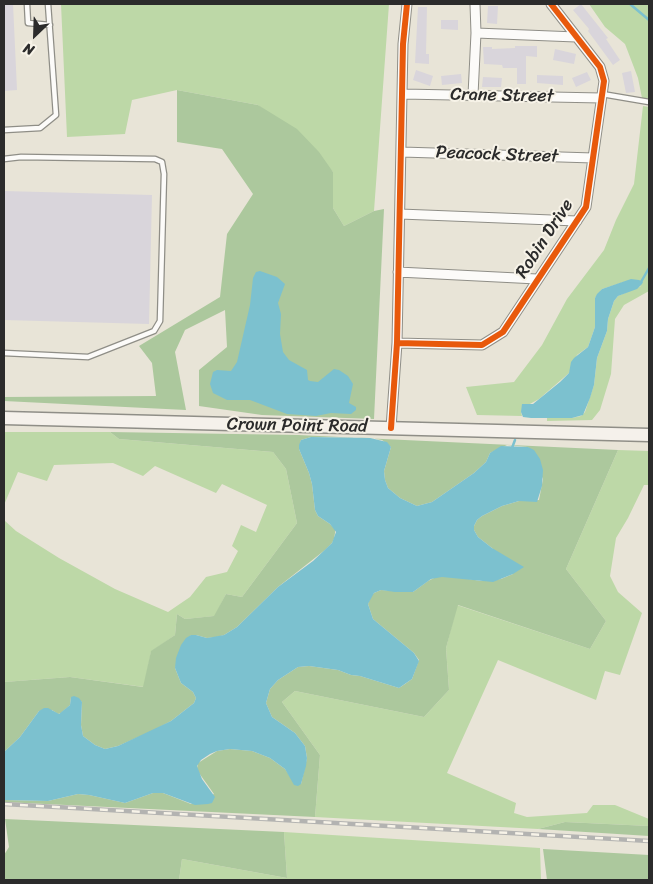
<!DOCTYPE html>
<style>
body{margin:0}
#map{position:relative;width:653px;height:884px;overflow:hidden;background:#e8e4d7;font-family:Sriracha,sans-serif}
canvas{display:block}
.frame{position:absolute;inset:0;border:5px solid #2b2b2b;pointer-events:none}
.north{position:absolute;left:10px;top:10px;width:50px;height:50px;-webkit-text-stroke:4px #f7f3e8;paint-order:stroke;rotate:204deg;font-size:14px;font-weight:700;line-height:20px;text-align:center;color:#2b2b2b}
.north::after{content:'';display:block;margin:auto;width:18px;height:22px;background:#2b2b2b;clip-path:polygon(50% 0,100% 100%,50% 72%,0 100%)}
</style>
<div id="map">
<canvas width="653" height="884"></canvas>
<div class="frame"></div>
<div class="north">N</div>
</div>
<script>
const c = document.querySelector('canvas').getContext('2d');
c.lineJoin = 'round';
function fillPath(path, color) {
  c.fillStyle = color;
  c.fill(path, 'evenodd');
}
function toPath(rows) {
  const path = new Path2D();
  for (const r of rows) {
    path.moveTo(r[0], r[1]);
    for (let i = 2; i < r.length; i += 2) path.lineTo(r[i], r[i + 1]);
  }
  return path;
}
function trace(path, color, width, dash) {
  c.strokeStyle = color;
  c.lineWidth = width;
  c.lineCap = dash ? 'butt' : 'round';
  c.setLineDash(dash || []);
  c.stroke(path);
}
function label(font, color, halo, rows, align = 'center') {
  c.font = font + ' Sriracha,sans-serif';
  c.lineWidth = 4;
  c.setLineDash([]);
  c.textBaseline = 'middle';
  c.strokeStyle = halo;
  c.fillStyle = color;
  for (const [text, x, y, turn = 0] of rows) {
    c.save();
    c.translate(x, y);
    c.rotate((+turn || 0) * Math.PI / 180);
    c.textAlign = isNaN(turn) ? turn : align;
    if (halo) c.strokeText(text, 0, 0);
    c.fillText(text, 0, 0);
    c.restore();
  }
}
fillPath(toPath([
 [61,4,389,4,374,211,344,226,333,208,333,172,258,105,177,90,132,100,125,134,67,137],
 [589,4,649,4,649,99,642,98,638,78,625,44,605,27],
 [643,106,649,107,649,291,624,305,615,319,611,374,600,410,592,420,547,421,547,417,572,418,581,416,585,412,594,385,597,358,607,331,608,319,614,301,618,296,641,286,627,281,602,289,595,298,595,327,588,347,577,355,569,373,539,399,528,405,521,412,522,416,477,415,466,387,514,382,542,345,567,299,604,250,616,220,634,184],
 [4,432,110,432,119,439,273,452,286,469,297,523,242,597,226,594,215,616,185,619,177,614,175,635,151,652,144,687,70,677,4,682,4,520,16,531,59,558,115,589,168,612,190,597,206,577,227,572,238,551,232,546,241,525,256,532,267,505,222,484,216,493,155,466,143,476,113,463,54,465,47,481,18,472,4,505],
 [618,450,649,451,649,485,644,485,628,518,616,538,610,576,618,592,642,613,620,675,605,671,596,700,498,660,447,773,516,803,514,813,527,817,587,813,593,805,615,805,649,819,649,826,565,822,538,829,315,817,320,755,282,702,295,691,424,717,449,690,446,648,457,605,590,649,606,621,566,569],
 [284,832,540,848,541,880,179,880,182,859,287,878]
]), '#bdd8a7');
fillPath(toPath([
 [177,90,258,105,297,129,319,152,333,172,333,208,344,226,374,211,384,209,374,419,262,415,199,406,199,370,227,347,225,310,185,330,175,352,186,410,4,401,4,397,156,396,152,363,139,346,220,297,227,234,253,194,222,149,177,142],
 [110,432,298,435,618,450,566,569,606,621,590,649,458,605,446,648,449,690,424,717,295,691,282,702,320,755,315,817,4,802,4,800,48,801,78,794,89,795,125,803,153,793,163,793,191,804,214,794,199,773,197,769,198,763,217,751,230,749,252,751,270,758,285,769,292,779,301,784,307,758,305,746,295,733,272,717,266,703,270,689,278,680,298,667,309,666,338,670,351,675,360,676,399,688,405,684,412,679,419,660,414,653,373,619,368,604,371,596,374,593,381,590,413,592,428,581,436,577,450,576,481,581,501,579,513,574,492,548,478,537,474,530,474,526,477,520,482,516,502,506,519,501,539,500,543,479,528,447,507,445,490,453,486,462,474,473,432,502,417,506,400,498,388,488,385,480,384,471,391,447,382,440,370,438,324,437,311,437,301,440,299,449,309,473,312,484,315,510,318,516,330,524,335,529,335,533,334,539,332,543,325,550,278,587,237,627,224,635,217,637,207,638,196,635,191,635,175,668,181,683,193,692,196,698,194,703,171,721,152,731,118,746,105,749,95,745,83,736,81,725,82,702,71,697,70,705,61,713,58,714,52,710,39,711,20,737,4,752,4,682,70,677,143,687,151,651,175,635,177,614,185,619,214,616,226,594,242,597,297,523,286,469,273,452,119,439],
 [5,819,284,832,287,878,182,859,179,880,4,880,4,855,9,847],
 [565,822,649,826,649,836,538,829],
 [543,849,649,855,649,880,547,880]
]), '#acc89d');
fillPath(toPath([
 [260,271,277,277,285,284,278,303,281,314,280,334,283,352,289,360,307,370,308,380,310,381,318,382,334,369,339,370,348,376,353,384,349,403,356,407,356,410,351,414,331,413,316,416,287,414,250,400,227,400,213,393,210,384,213,372,217,370,231,371,237,362,250,305,253,278,256,272],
 [631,279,639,280,643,282,642,284,637,289,618,296,614,301,608,319,607,331,597,358,594,385,590,398,583,415,572,418,531,418,523,417,521,412,522,404,533,404,560,382,569,373,571,362,574,358,588,347,595,327,595,298,597,294,602,289],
 [311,437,370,438,387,442,391,447,384,471,385,480,388,488,400,498,417,506,432,502,474,473,486,462,490,453,501,446,528,447,534,450,540,459,543,470,542,486,537,502,519,501,502,506,482,516,477,520,474,526,474,530,478,537,492,548,524,567,513,574,493,582,442,577,431,579,413,592,395,592,381,590,374,593,368,604,373,619,414,653,419,661,412,679,399,688,360,676,351,675,338,670,309,666,298,667,278,680,270,689,266,703,272,717,295,733,305,746,307,758,306,766,301,784,298,786,294,785,285,769,270,758,252,751,230,749,217,751,210,754,201,760,197,766,202,779,215,797,212,803,208,804,195,805,163,793,153,793,125,803,89,795,78,794,48,801,4,800,4,752,20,737,39,711,44,708,48,708,59,714,70,705,71,697,74,696,79,698,82,702,81,725,83,736,95,745,105,749,118,746,171,721,194,703,196,698,193,692,181,683,175,668,176,658,181,645,186,638,191,635,196,635,207,638,224,635,237,627,278,587,313,561,332,543,336,532,330,524,318,516,315,510,312,484,309,473,299,449,299,445,301,440]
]), '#7cc1cf');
trace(toPath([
 [630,4,649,20],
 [641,282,649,268],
 [512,448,515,440]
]), '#7cc1cf', 2.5);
fillPath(toPath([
 [4,4,13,4,17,90,4,91],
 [581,4,608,38,606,39,620,60,613,65,588,31,589,29,573,10],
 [488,6,498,6,497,24,487,23],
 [418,7,427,7,426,54,429,54,429,64,415,63],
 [441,20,458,20,458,30,441,29],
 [515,46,537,46,537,57,526,56,526,84,517,84,517,68,503,68,502,65,484,64,483,47,492,47,492,49,515,48],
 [555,49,576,54,574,64,553,60],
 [416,70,433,76,430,86,413,80],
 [631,71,635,92,626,93,622,73],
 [587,72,591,80,576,87,572,78],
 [461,74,462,83,442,85,441,76],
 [537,75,563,76,563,85,537,83],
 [483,77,502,78,501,87,482,87],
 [4,191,152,195,149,324,4,320]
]), '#d9d5db');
const lane = toPath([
 [27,4,28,23,50,25],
 [602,94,649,102],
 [4,130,40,128,56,115,48,4],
 [4,159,21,157,155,159,162,162,164,174,160,321,154,331,88,357,4,353]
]);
const street = toPath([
 [476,33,576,37],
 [403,94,601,98],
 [473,95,476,33,475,4],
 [402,152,593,158],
 [400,214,577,221],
 [398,272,537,279],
 [397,343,482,345,503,332,586,207,604,81,600,67,551,4],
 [391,428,397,343,403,44,407,4]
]);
const secondary = toPath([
 [4,418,649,435]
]);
trace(lane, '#8f8e87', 7);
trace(street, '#8f8e87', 11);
trace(secondary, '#8f8e87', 15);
trace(lane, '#fcfbf9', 4.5);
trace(street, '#fcfbf9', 9);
trace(secondary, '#f5f1eb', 12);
const rail = toPath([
 [4,804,649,841]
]);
trace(rail, '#b3b3b1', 4.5);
trace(rail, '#f7f3e8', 2.5, [8]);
trace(toPath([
 [397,343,482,345,503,332,586,207,604,81,600,67,551,4],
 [391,428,397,343,403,44,407,4]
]), '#e8590c', 6);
label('18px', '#2b2b2b', '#f7f3e8', [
 ["Crane Street",502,96,1],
 ["Peacock Street",497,155,2],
 ["Robin Drive",545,239,-57],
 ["Crown Point Road",297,426,1]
]);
</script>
